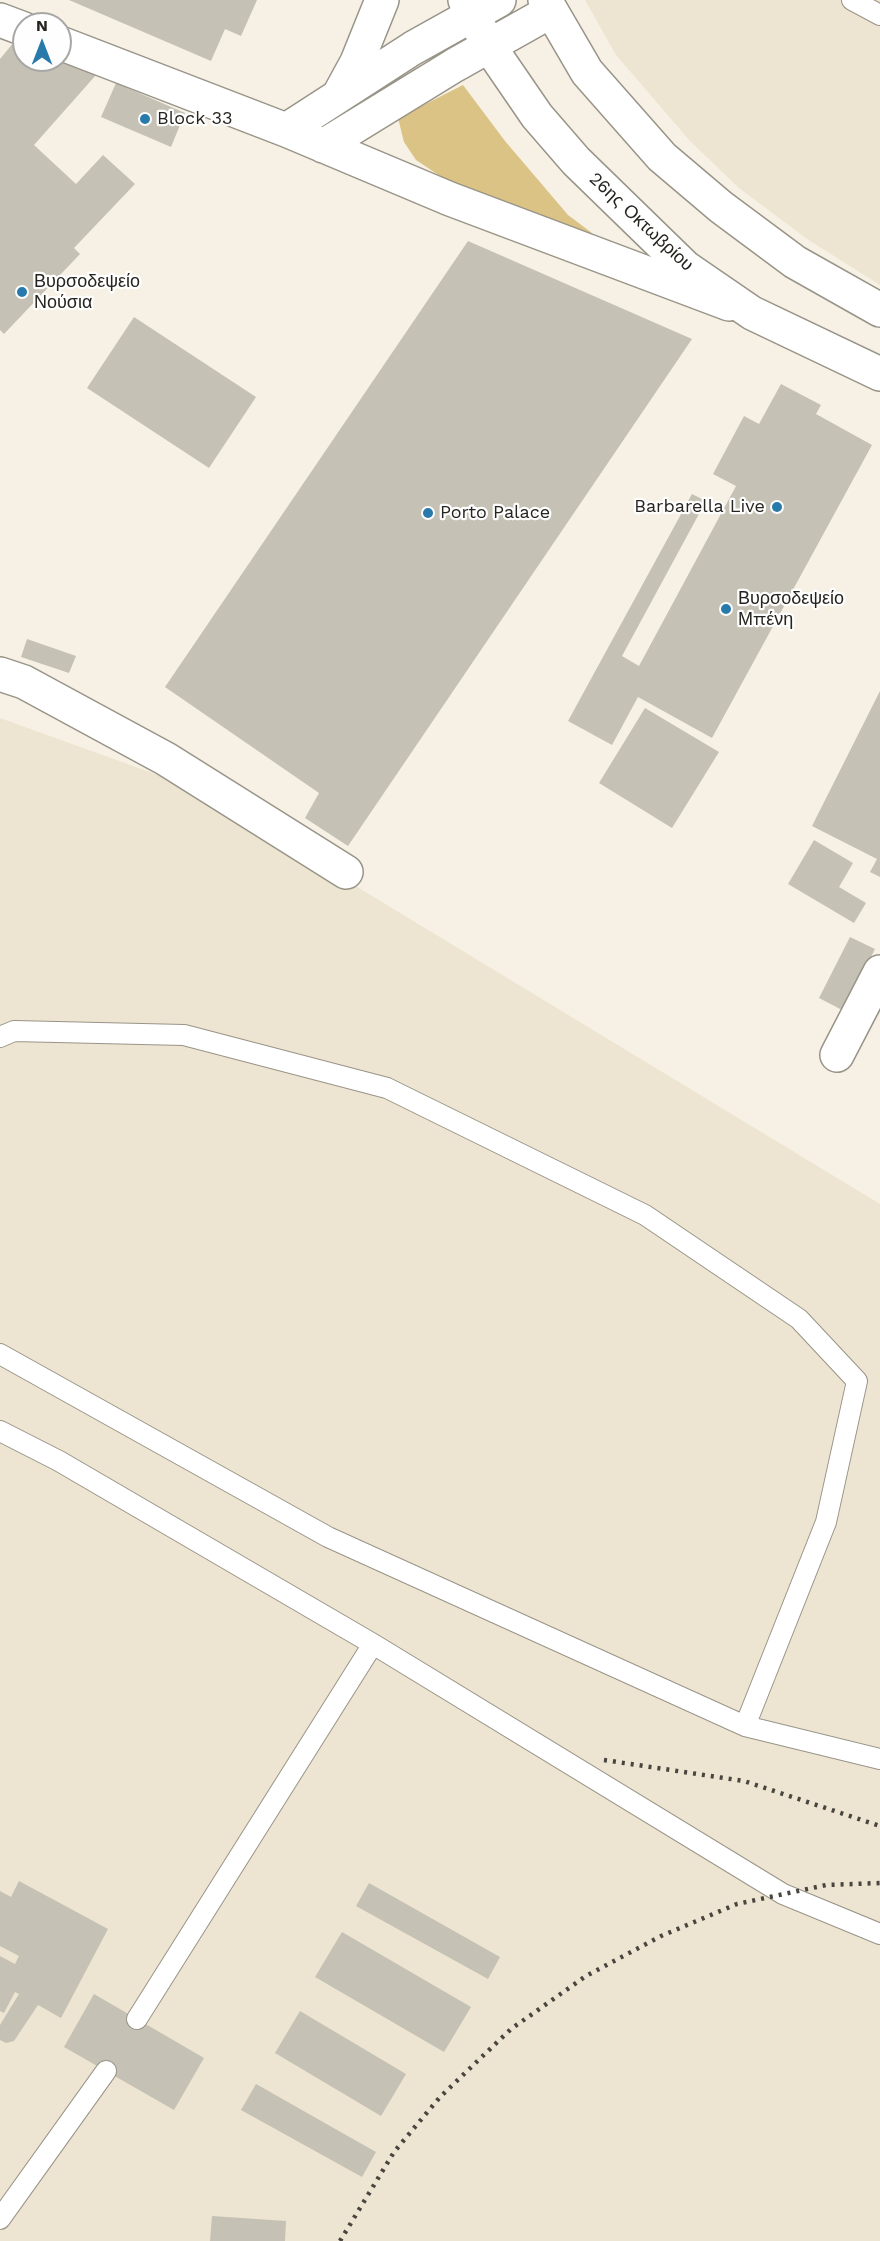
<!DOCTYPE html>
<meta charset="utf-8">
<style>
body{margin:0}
#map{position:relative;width:880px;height:2241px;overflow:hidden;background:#f6f1e4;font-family:"Work Sans",sans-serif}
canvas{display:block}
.north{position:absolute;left:12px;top:12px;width:60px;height:60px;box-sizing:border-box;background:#fefefe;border:2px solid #a8a7a5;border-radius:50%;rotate:0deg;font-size:16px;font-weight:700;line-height:24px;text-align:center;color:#26241f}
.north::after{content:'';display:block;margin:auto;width:21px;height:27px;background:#287aab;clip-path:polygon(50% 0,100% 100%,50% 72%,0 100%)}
</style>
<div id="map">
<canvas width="880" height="2241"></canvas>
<div class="north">N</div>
</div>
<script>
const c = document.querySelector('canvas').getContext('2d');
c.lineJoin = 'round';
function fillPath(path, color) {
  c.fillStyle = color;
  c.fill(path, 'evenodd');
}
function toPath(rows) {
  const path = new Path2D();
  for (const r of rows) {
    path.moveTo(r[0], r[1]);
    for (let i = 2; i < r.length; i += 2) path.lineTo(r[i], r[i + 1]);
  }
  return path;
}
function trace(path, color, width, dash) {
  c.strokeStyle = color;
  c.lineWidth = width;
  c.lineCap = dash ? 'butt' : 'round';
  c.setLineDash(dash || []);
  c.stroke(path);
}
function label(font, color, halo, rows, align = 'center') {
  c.font = font + ' "Work Sans",sans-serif';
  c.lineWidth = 4.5;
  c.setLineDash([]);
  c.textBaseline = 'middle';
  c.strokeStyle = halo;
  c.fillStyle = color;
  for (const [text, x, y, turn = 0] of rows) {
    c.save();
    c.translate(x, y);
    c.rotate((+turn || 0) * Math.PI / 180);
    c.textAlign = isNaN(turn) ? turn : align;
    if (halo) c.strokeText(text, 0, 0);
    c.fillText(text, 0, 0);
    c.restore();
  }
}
fillPath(toPath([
 [585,0,880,0,880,285,807,239,739,188,690,141,616,55],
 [0,718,194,788,880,1204,880,2241,0,2241]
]), '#ede5d1');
fillPath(toPath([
 [463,85,505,141,568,215,592,233,586,239,443,178,416,160,404,142,398,118]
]), '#dbc385');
fillPath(toPath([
 [69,0,257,0,241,36,225,29,211,61],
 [14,42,24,46,24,60,59,60,96,75,34,145,76,184,103,155,135,184,74,248,80,254,4,334,0,330,0,59],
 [116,83,185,113,171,147,101,117],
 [468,241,692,339,348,846,305,818,319,793,165,687],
 [134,317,256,397,209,468,87,388],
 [781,384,821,405,816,414,872,445,712,738,638,697,612,745,568,721,692,494,706,501,622,656,639,666,736,486,713,474,744,416,759,424],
 [27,639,76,656,69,673,21,657],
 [880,691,880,877,870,872,877,859,812,826],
 [645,708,719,752,672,828,599,783],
 [814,840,853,863,839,887,866,903,854,923,788,884],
 [850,937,875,949,844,1011,819,998],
 [19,1881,108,1929,61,2018,38,2005,14,2041,6,2043,0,2040,0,2025,19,1994,15,1992,4,2013,0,2011,0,1956,15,1964,19,1956,0,1946,0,1891,11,1897],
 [369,1883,500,1957,488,1979,356,1906],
 [342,1932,471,2007,444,2052,315,1977],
 [94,1994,204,2058,174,2110,64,2047],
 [300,2011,406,2074,381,2116,275,2053],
 [256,2084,376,2152,362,2177,241,2110],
 [212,2216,286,2221,285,2241,210,2241]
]), '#c5c1b4');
const lane = toPath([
 [852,0,880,15],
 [0,1037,14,1031,184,1035,387,1088,645,1215,799,1319,857,1381,826,1522,745,1726],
 [0,1354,328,1537,745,1726,880,1759],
 [0,1431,59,1461,373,1644,783,1894,880,1934],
 [137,2019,373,1644],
 [0,2219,106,2071]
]);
const street = toPath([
 [0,20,24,29],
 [60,43,286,130,450,199,729,304],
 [286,130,413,48,499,0],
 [323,146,455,65,551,11],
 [0,674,24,682,166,759,346,872],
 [837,1055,880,972]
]);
const secondary = toPath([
 [465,0,489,46,537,116,576,161,685,267,752,313,880,374],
 [545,0,587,72,662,157,721,207,795,262,880,310],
 [339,95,357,62,382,0]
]);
trace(lane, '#999488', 22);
trace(street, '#999488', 36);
trace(secondary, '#999488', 36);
trace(lane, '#fff', 20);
trace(street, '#fff', 33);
trace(secondary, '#fff', 33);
trace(toPath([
 [604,1760,744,1781,880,1826],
 [340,2241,394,2152,440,2097,511,2029,586,1976,661,1936,737,1904,826,1885,880,1883]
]), '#48453f', 4.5, [3, 6]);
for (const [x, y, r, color] of [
 [145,119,6,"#287aab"],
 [22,292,6,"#287aab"],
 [777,507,6,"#287aab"],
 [428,513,6,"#287aab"],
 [726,609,6,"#287aab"]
]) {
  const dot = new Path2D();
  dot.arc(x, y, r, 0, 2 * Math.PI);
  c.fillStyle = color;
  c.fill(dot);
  trace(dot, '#fefefe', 2);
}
label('18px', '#26241f', '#fefefe', [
 ["Block 33",157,119],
 ["Βυρσοδεψείο",34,282],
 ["Νούσια",34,303],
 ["Barbarella Live",765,507,"right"],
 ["Porto Palace",440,513],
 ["Βυρσοδεψείο",738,599],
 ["Μπένη",738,620]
], 'left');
label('18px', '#26241f', '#fefefe', [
 ["26ης Οκτωβρίου",641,222,43]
]);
</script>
